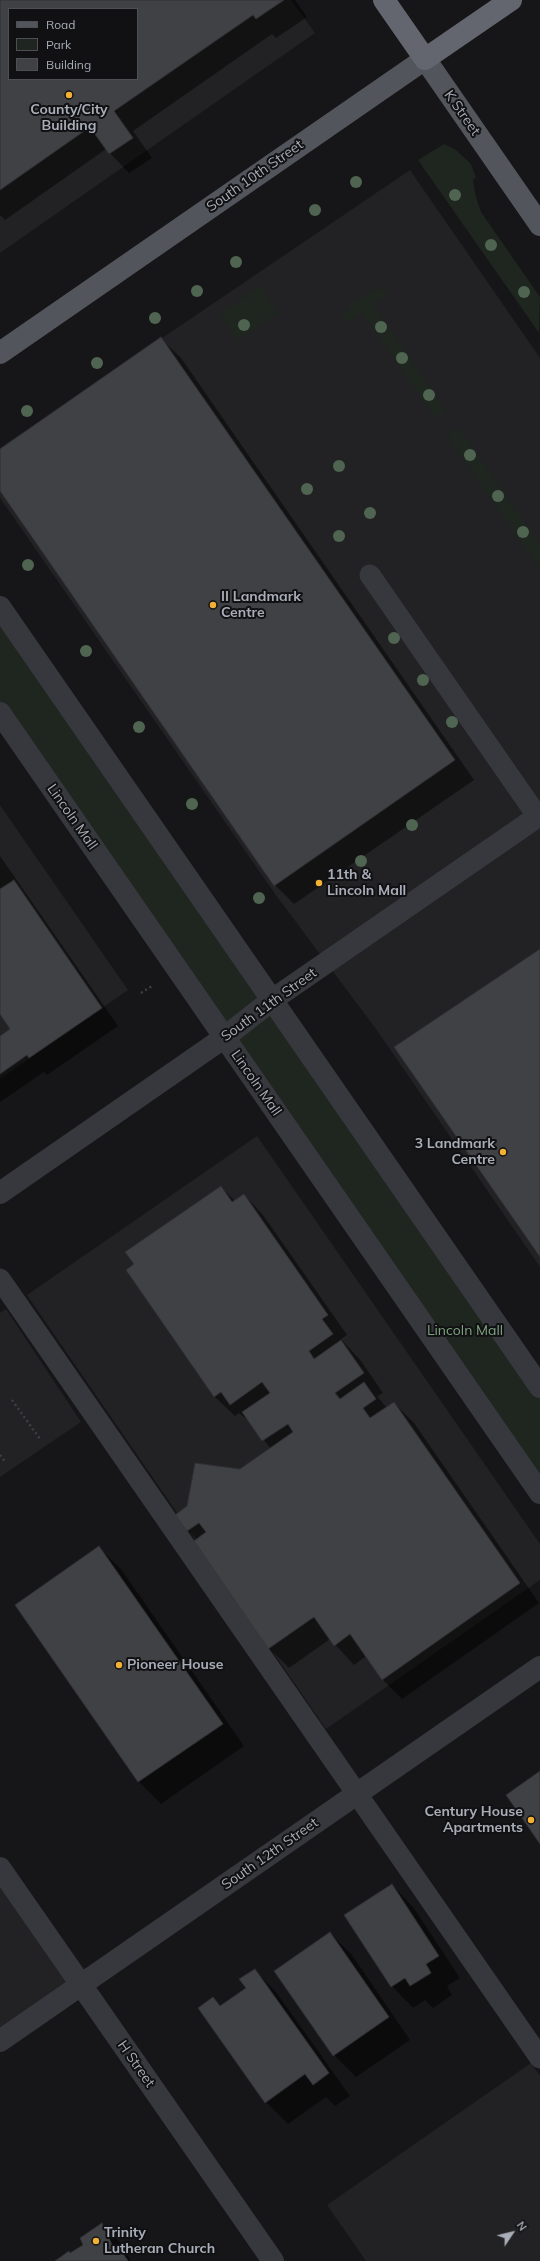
<!DOCTYPE html>
<style>
body{margin:0}
#map{position:relative;width:540px;height:2261px;overflow:hidden;background:#161618;font-family:Mulish,sans-serif}
canvas{display:block}
.legend{position:absolute;left:8px;top:8px;width:130px;height:72px;box-sizing:border-box;background:#111113;border:1px solid #4d4f55;margin:0;padding:5px 7px;list-style:none;font-size:12px;color:#a8adb8}
.legend li{display:flex;align-items:center;gap:8px;height:20px}
.legend b{width:20px;border:1px solid #4d4f55}
.north{position:absolute;left:492px;top:2213px;width:40px;height:40px;-webkit-text-stroke:3px #111113;paint-order:stroke;rotate:55deg;font-size:11px;font-weight:700;line-height:16px;text-align:center;color:#a8adb8}
.north::after{content:'';display:block;margin:auto;width:14px;height:18px;background:#a8adb8;clip-path:polygon(50% 0,100% 100%,50% 72%,0 100%)}
</style>
<div id="map">
<canvas width="540" height="2261"></canvas>
<ul class="legend">
<li><b style="height:5px;background:#53555c"></b>Road</li>
<li><b style="height:11px;background:#1e261f"></b>Park</li>
<li><b style="height:11px;background:#404145"></b>Building</li>
</ul>
<div class="north">N</div>
</div>
<script>
const c = document.querySelector('canvas').getContext('2d');
c.lineJoin = 'round';
function fillPath(path, color) {
  c.fillStyle = color;
  c.fill(path, 'evenodd');
}
function toPath(rows) {
  const path = new Path2D();
  for (const r of rows) {
    path.moveTo(r[0], r[1]);
    for (let i = 2; i < r.length; i += 2) path.lineTo(r[i], r[i + 1]);
  }
  return path;
}
function trace(path, color, width, dash) {
  c.strokeStyle = color;
  c.lineWidth = width;
  c.lineCap = dash ? 'butt' : 'round';
  c.setLineDash(dash || []);
  c.stroke(path);
}
function label(font, color, halo, rows, align = 'center') {
  c.font = font + ' Mulish,sans-serif';
  c.lineWidth = 4;
  c.setLineDash([]);
  c.textBaseline = 'middle';
  c.strokeStyle = halo;
  c.fillStyle = color;
  for (const [text, x, y, turn = 0] of rows) {
    c.save();
    c.translate(x, y);
    c.rotate((+turn || 0) * Math.PI / 180);
    c.textAlign = isNaN(turn) ? turn : align;
    if (halo) c.strokeText(text, 0, 0);
    c.fillText(text, 0, 0);
    c.restore();
  }
}
fillPath(toPath([
 [0,0,291,0,315,33,0,253],
 [9,9,137,9,137,79,9,79],
 [410,170,540,358,540,1267,376,1029,275,894,0,498,0,448],
 [0,805,128,990,0,1079],
 [257,1136,540,1544,540,1580,326,1729,27,1295],
 [6,1309,81,1422,0,1477,0,1313],
 [0,1868,81,1985,0,2041],
 [531,2063,540,2076,540,2261,366,2261,327,2205]
]), '#222225');
fillPath(toPath([
 [444,144,456,150,471,164,476,178,473,179,475,194,481,212,540,297,539,333,418,160],
 [260,286,278,313,238,340,220,314],
 [379,288,387,290,387,294,373,305,446,411,435,418,362,312,348,322,342,320,345,313,354,302,372,290],
 [459,428,540,545,540,569,447,436],
 [0,607,540,1387,540,1493,0,713]
]), '#1e261f');
fillPath(toPath([
 [0,0,295,0,307,17,276,38,272,34,133,131,152,158,129,173,106,149,5,220,0,215],
 [9,9,137,9,137,79,9,79],
 [161,339,181,358,474,780,294,904,275,885,0,489,0,451],
 [0,856,118,1026,47,1075,44,1072,0,1102,0,1037,12,1029,0,1012],
 [221,1187,235,1201,244,1195,263,1215,347,1335,341,1339,361,1361,383,1393,377,1396,387,1408,394,1403,414,1423,539,1603,402,1699,382,1679,366,1656,354,1665,330,1639,289,1668,269,1648,197,1540,176,1515,271,1449,251,1423,239,1413,235,1416,215,1397,128,1270],
 [99,1548,121,1569,244,1746,161,1804,139,1782,17,1606],
 [392,1885,413,1907,460,1978,447,1986,452,1995,433,2008,425,2000,413,2008,392,1986],
 [330,1933,352,1955,410,2040,356,2077,334,2055,275,1971],
 [254,1970,276,1992,350,2096,335,2106,326,2097,288,2124,266,2102,213,1998,221,2006,247,1988],
 [102,2225,121,2244,131,2261,57,2261,84,2245]
]), '#0007');
const building = toPath([
 [0,0,284,0,256,19,253,15,114,111,133,138,109,154,90,127,0,190,0,0],
 [9,9,137,9,137,79,9,79,9,9],
 [161,337,455,760,274,886,0,491,0,449,161,337],
 [14,880,102,1008,29,1058,27,1055,0,1074,0,1036,10,1029,0,1014,0,889,14,880],
 [540,949,540,1257,394,1047,540,949],
 [221,1186,232,1202,244,1194,328,1315,322,1319,333,1334,309,1351,314,1359,341,1340,364,1373,335,1393,340,1399,364,1382,376,1399,363,1408,370,1418,394,1402,520,1583,382,1680,350,1634,334,1646,314,1617,268,1649,194,1541,206,1532,199,1523,187,1531,175,1515,187,1506,195,1463,240,1469,293,1432,288,1424,262,1441,242,1412,270,1393,262,1382,230,1405,221,1392,214,1397,126,1270,134,1264,125,1252,221,1186],
 [99,1546,223,1724,138,1782,15,1605,99,1546],
 [540,1771,540,1844,506,1795,540,1771],
 [392,1884,439,1956,426,1964,431,1973,410,1986,405,1978,391,1987,344,1915,392,1884],
 [330,1932,389,2017,333,2056,274,1971,330,1932],
 [255,1969,329,2073,313,2085,305,2074,265,2103,198,2008,213,1997,220,2006,246,1988,239,1979,255,1969],
 [102,2223,114,2249,118,2246,128,2261,55,2261,69,2251,70,2253,83,2245,80,2238,102,2223]
]);
fillPath(building, '#404145');
trace(building, '#303034', 1);
trace(toPath([
 [141,993,152,986],
 [12,1400,40,1439],
 [0,1455,6,1463]
]), '#3d3f44', 2.5, [2, 3]);
trace(toPath([
 [370,575,538,817],
 [0,1279,540,2058]
]), '#37383d', 21);
trace(toPath([
 [0,607,540,1387],
 [0,713,540,1493],
 [0,1193,225,1037,272,1000,540,815],
 [0,1868,273,2261],
 [0,2041,540,1667]
]), '#37383d', 22);
trace(toPath([
 [0,353,425,59,540,225]
]), '#53555c', 22);
trace(toPath([
 [384,0,425,59,511,0]
]), '#63666e', 22);
c.fillStyle = '#506452';
for (const [x, y] of [
 [356,182],
 [455,195],
 [315,210],
 [491,245],
 [236,262],
 [197,291],
 [524,292],
 [155,318],
 [244,325],
 [381,327],
 [402,358],
 [97,363],
 [429,395],
 [27,411],
 [470,455],
 [339,466],
 [307,489],
 [498,496],
 [370,513],
 [523,532],
 [339,536],
 [28,565],
 [394,638],
 [86,651],
 [423,680],
 [452,722],
 [139,727],
 [192,804],
 [412,825],
 [361,861],
 [259,898]
]) {
  c.beginPath();
  c.arc(x, y, 6, 0, 2 * Math.PI);
  c.fill();
}
for (const [x, y, r, color] of [
 [69,95,4,"#f2b134"],
 [213,605,4,"#f2b134"],
 [319,883,4,"#f2b134"],
 [503,1152,4,"#f2b134"],
 [119,1665,4,"#f2b134"],
 [531,1820,4,"#f2b134"],
 [96,2241,4,"#f2b134"]
]) {
  const dot = new Path2D();
  dot.arc(x, y, r, 0, 2 * Math.PI);
  c.fillStyle = color;
  c.fill(dot);
  trace(dot, '#111113', 1.5);
}
label('bold 14px', '#a8adb8', '#111113', [
 ["County/City",69,110,"center"],
 ["Building",69,126,"center"],
 ["II Landmark",221,597],
 ["Centre",221,613],
 ["11th &",327,875],
 ["Lincoln Mall",327,891],
 ["3 Landmark",495,1144,"right"],
 ["Centre",495,1160,"right"],
 ["Pioneer House",127,1665],
 ["Century House",523,1812,"right"],
 ["Apartments",523,1828,"right"],
 ["Trinity",104,2233],
 ["Lutheran Church",104,2249]
], 'left');
label('14px', '#a8adb8', '#111113', [
 ["K Street",462,113,55],
 ["South 10th Street",255,176,-35],
 ["Lincoln Mall",72,817,55],
 ["South 11th Street",269,1005,-36],
 ["Lincoln Mall",256,1083,55],
 ["South 12th Street",270,1854,-35],
 ["H Street",136,2064,55]
]);
label('14px', '#7fa381', '#111113', [
 ["Lincoln Mall",465,1331]
]);
</script>
